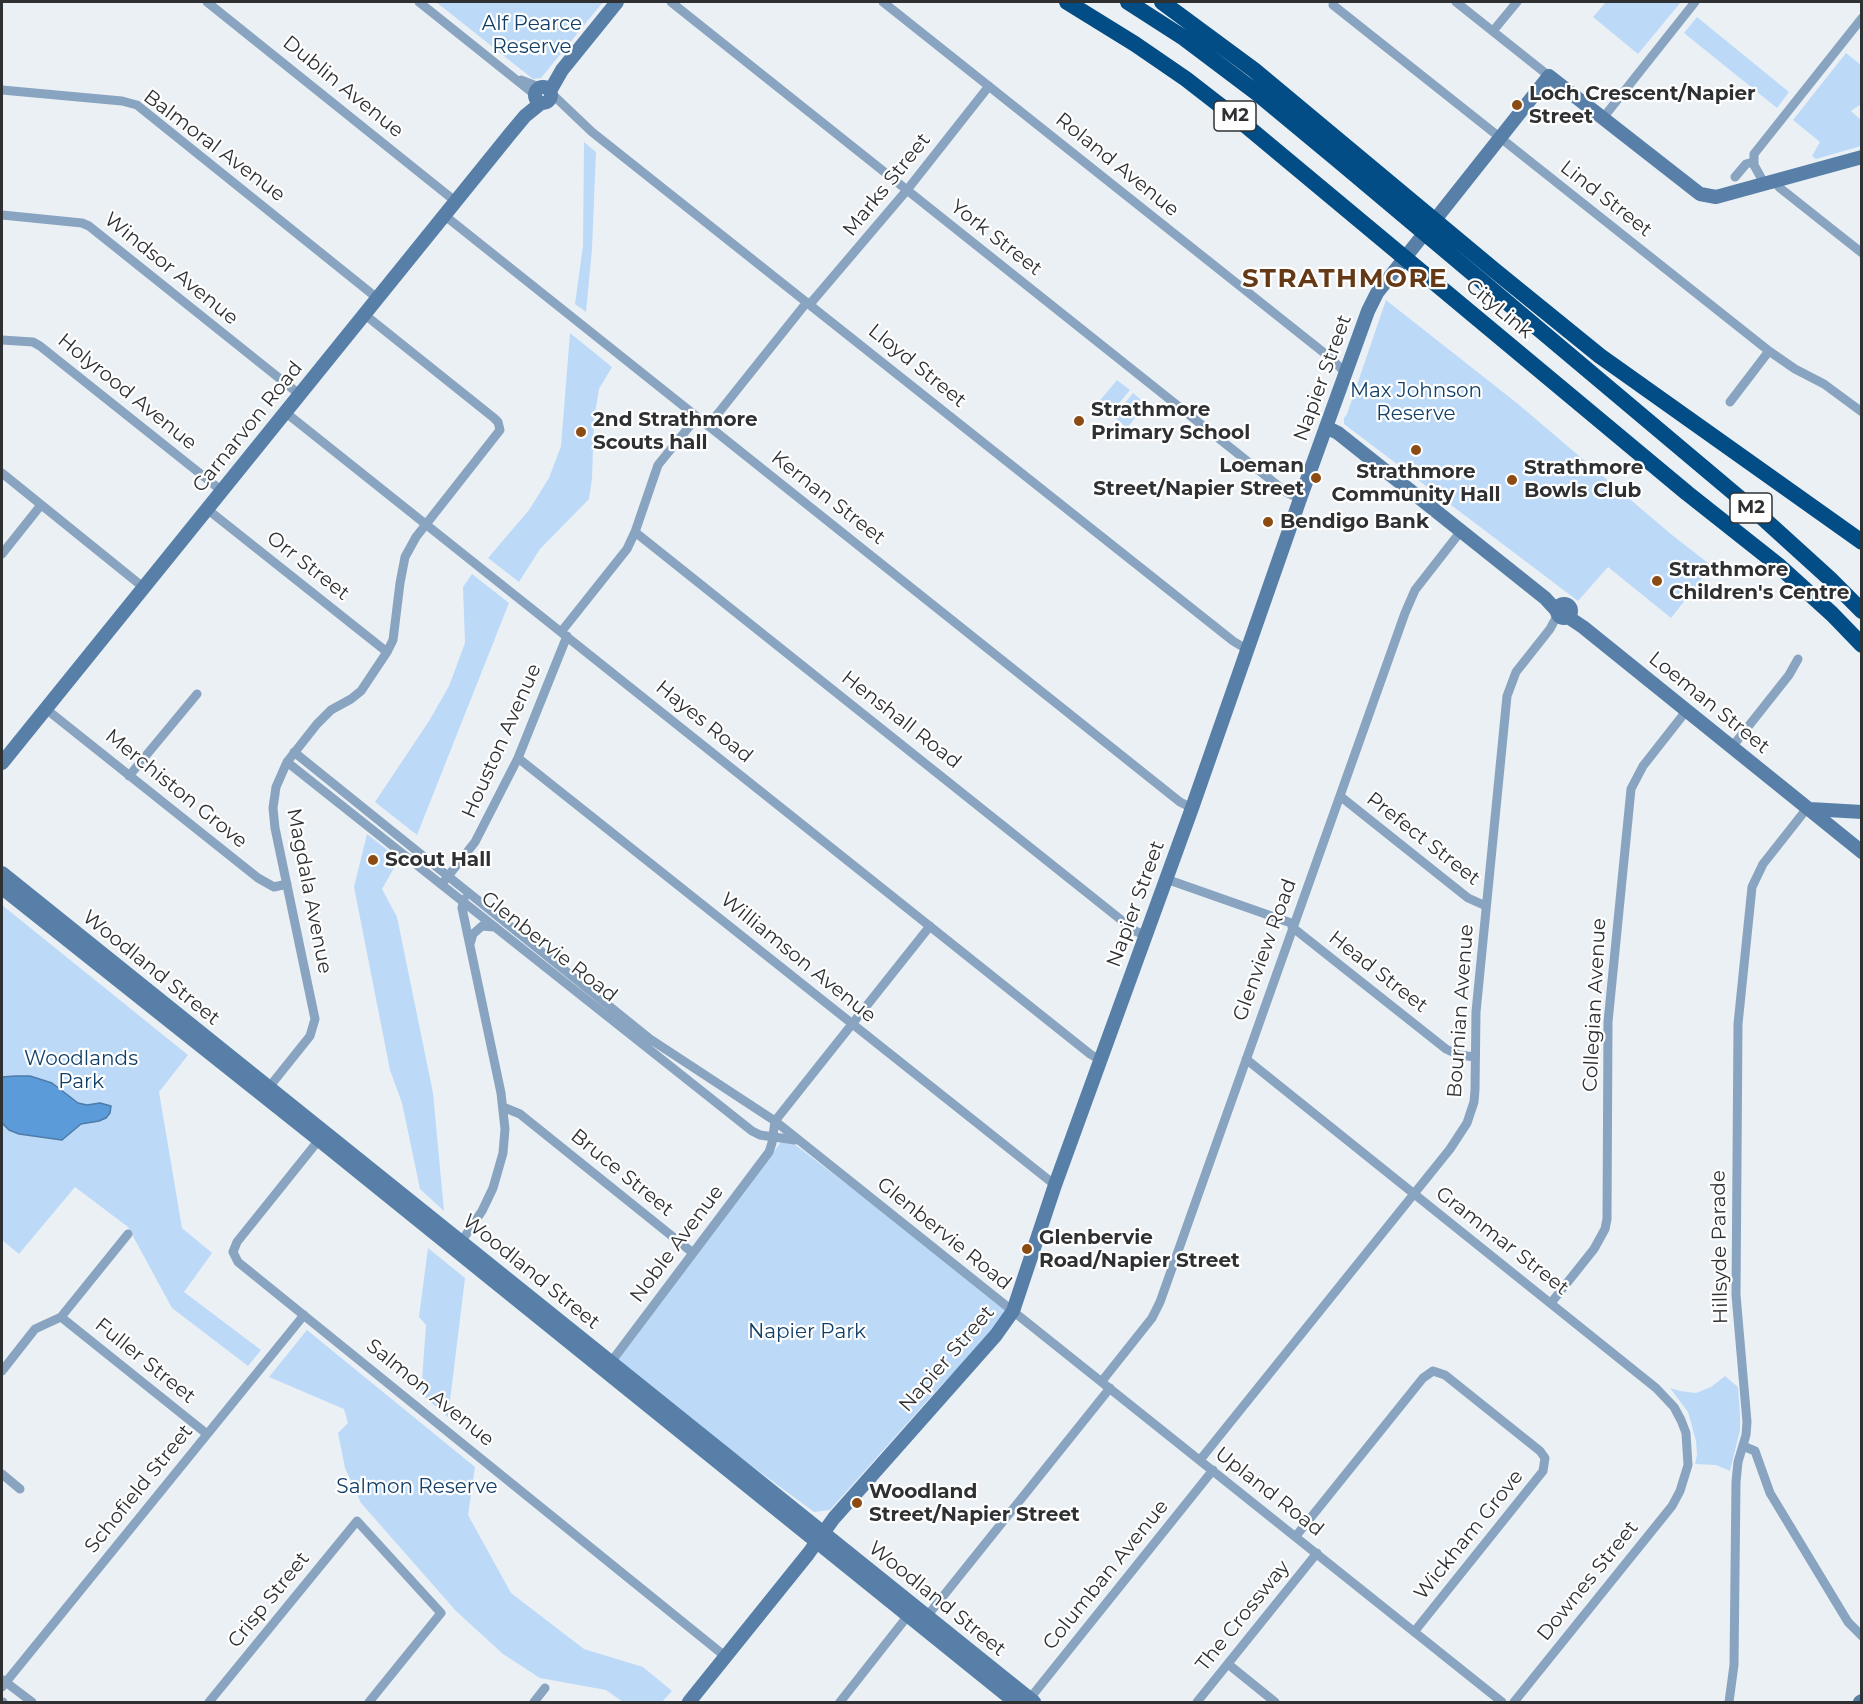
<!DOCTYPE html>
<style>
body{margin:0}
#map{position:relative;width:1863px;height:1704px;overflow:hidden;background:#ebf0f5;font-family:Montserrat,sans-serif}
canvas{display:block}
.frame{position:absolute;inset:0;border:3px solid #2f3032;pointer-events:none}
</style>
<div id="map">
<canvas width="1863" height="1704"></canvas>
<div class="frame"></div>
</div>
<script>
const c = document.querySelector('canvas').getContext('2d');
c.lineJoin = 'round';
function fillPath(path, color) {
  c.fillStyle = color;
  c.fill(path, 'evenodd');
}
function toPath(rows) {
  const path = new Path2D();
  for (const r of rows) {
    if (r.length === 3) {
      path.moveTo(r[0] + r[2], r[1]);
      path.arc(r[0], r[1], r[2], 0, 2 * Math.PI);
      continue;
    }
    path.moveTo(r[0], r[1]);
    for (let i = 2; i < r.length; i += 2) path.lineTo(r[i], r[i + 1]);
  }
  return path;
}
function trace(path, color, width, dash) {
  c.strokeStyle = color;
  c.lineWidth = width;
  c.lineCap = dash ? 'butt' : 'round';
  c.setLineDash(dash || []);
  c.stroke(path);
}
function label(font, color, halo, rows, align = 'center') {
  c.font = font + ' Montserrat,sans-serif';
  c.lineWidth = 4.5;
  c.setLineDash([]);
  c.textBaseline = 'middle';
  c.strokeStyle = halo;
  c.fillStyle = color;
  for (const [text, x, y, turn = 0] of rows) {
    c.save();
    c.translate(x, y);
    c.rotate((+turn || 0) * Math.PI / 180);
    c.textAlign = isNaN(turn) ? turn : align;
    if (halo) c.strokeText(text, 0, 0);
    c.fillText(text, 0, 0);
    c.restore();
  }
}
fillPath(toPath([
 [436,2,603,2,541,78,533,79],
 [1606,2,1681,2,1638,54,1593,17],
 [1697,17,1789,92,1777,108,1684,33],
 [1846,53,1861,65,1861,104,1851,111,1861,120,1861,146,1816,159,1812,156,1820,142,1793,120],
 [584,142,596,152,592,249,586,312,575,304,583,246],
 [1386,300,1518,404,1672,535,1712,566,1671,618,1608,567,1578,601,1344,424,1344,418,1347,414],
 [570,333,612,367,599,389,594,420,592,479,589,499,540,549,519,582,488,558,529,510,549,478,561,446],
 [1117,380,1130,390,1110,414,1097,404],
 [1133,393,1146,404,1127,428,1114,417],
 [472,574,509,603,417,835,375,802,429,721,449,686,465,643,463,587],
 [367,834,399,859,382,889,397,917,433,1093,444,1211,420,1189,402,1103,390,1070,354,887],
 [2,905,188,1055,159,1092,182,1228,212,1253,184,1292,261,1350,248,1366,172,1308,128,1227,75,1187,19,1254,2,1240],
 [785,1137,1013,1311,935,1392,830,1510,814,1512,611,1362],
 [428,1248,465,1278,448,1417,421,1394,426,1325,419,1317],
 [307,1330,475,1467,468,1515,511,1593,584,1649,643,1667,672,1691,662,1702,623,1702,606,1690,540,1678,503,1654,456,1611,361,1503,345,1468,338,1433,348,1423,344,1409,269,1377],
 [1725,1376,1738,1387,1740,1416,1740,1430,1730,1471,1716,1465,1695,1464,1697,1455,1696,1441,1688,1412,1670,1388,1680,1391,1696,1393,1711,1387]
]), '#bcdaf8');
const water = toPath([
 [15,1076,30,1076,52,1083,78,1103,87,1105,100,1103,111,1106,110,1113,106,1118,99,1121,81,1124,62,1140,19,1134,9,1130,2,1123,2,1077,15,1076]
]);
fillPath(water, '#5c9bda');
trace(water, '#4e7ba8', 1.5);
trace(toPath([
 [207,2,455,201],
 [419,2,534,94],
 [671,2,1286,492,1300,499],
 [883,2,1328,356,1346,373],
 [1456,2,1549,76],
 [1333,5,1769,351,1795,369,1824,384,1862,412],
 [1493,31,1517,2],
 [521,80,539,87],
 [2,90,122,101,137,105,377,298],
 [551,93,592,132,1233,641,1248,650],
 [1603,118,1695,2],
 [1735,177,1746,164,1753,162],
 [1774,181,1780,188,1862,253],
 [1764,183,1754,165,1754,154,1862,18],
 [2,215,82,223,89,226,299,394],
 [444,215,1180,802,1192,808],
 [810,304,907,190,989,86],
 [2,340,33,342,40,346,222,491],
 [1730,402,1769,351],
 [285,412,1090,1054,1100,1060],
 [708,426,807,302],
 [2,473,143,587],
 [207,509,387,652],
 [635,532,1135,931,1145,935],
 [2,554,41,505],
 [561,632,627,549,635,532,658,465,697,417],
 [46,709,258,878,274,887,287,884],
 [1732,747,1789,675,1798,659],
 [294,752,650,1039,775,1121,1502,1702],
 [518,758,1055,1185],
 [287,762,752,1131,760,1135,795,1140],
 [129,776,197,694],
 [1340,796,1468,898,1486,906],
 [1166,879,1294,924],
 [445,880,475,842,518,758,567,636],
 [1292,927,1446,1049,1459,1055,1475,1057],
 [470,944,473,934,482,926,494,927],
 [1246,1059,1656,1388,1674,1407,1681,1420,1686,1433,1688,1465,1680,1491,1672,1506,1514,1702],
 [266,1091,310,1036,315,1019,275,828,273,808,276,787,287,762,317,724,331,710,351,699,361,691,387,652,393,640,400,583,405,557,416,537,500,430,498,422,494,418,364,314],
 [503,1107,520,1114,693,1253],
 [322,1136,237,1242,233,1252,238,1262,726,1657],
 [459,1245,482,1211,493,1188,503,1153,505,1129,501,1093,462,908,464,899],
 [1551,1303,1594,1249,1605,1229,1607,1219,1608,1022,1631,789,1643,766,1687,710],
 [61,1317,207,1434],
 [608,1366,769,1152,772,1143,775,1121,930,926],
 [2,1371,35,1329,61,1317,128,1234],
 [1102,1381,1152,1318,1160,1302,1405,613,1415,590,1461,531],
 [1743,1446,1755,1451,1770,1493,1848,1622,1862,1636],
 [1200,1460,1450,1149,1467,1123,1474,1102,1475,1090,1476,1012,1507,696,1516,672,1550,629,1558,614],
 [2,1474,20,1489],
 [1296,1536,1423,1378,1433,1371,1445,1375,1540,1451,1545,1458,1543,1471,1414,1632],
 [924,1620,1110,1388],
 [1228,1664,1275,1702],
 [3,1680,32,1702],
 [2,1687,304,1315],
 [2,1702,3,1702],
 [209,1702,357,1521,441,1613,369,1702],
 [534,1702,545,1688],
 [840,1702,910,1613],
 [1027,1702,1213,1470],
 [1197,1702,1317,1553],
 [1729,1702,1734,1665,1736,1482,1738,1462,1746,1435,1747,1422,1736,1295,1738,1024,1752,887,1763,864,1808,807]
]), '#89a4c0', 9);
trace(toPath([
 [543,95,8],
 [550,91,562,70,617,2],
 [1326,427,1338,433,1461,531,1545,598,1557,611],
 [1564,611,7],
 [1568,617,1583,627,1862,852],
 [2,763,510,134,525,116,541,103],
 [1810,809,1862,812],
 [2,873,1034,1702],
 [2,888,319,1140,1015,1702],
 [689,1702,808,1554,834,1518,996,1335,1013,1311,1055,1185,1192,808,1300,499,1368,311,1377,293,1549,76,1700,194,1716,197,1862,157],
 [1860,1702,1862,1701]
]), '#577fa8', 14);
trace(toPath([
 [1067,2,1135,44,1186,79,1244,124,1687,493,1778,565,1832,614,1862,645],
 [1128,2,1184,38,1257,93,1339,161,1754,510,1830,579,1862,611],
 [1162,2,1254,70,1494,270,1600,356,1862,542]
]), '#024d85', 16);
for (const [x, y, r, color] of [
 [1517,105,6,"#8b4b13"],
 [1079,421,6,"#8b4b13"],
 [581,432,6,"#8b4b13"],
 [1416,450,6,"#8b4b13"],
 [1316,478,6,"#8b4b13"],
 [1512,480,6,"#8b4b13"],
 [1268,522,6,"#8b4b13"],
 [1657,581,6,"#8b4b13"],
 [373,860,6,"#8b4b13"],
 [1027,1249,6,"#8b4b13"],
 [857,1503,6,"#8b4b13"]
]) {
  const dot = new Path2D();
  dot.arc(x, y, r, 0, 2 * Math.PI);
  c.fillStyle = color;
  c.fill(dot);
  trace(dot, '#fff', 2);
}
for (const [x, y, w] of [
 [1235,116,42],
 [1751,508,42]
]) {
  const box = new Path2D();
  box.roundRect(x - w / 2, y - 15, w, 30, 4.5);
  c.fillStyle = '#fff';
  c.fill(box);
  trace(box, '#2f3032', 1.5);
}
label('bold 18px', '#2f3032', null, [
 ["M2",1235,116],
 ["M2",1751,508]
]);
label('20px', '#113f68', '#fff', [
 ["Alf Pearce",532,24],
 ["Reserve",532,47],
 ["Max Johnson",1416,391],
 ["Reserve",1416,414],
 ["Woodlands",81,1059],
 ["Park",81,1082],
 ["Napier Park",807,1332],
 ["Salmon Reserve",417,1487]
]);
label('20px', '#2f3032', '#fff', [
 ["Dublin Avenue",343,87,39],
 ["Balmoral Avenue",214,146,37],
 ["Roland Avenue",1117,165,39],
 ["Marks Street",887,185,-51],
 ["Lind Street",1606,199,38],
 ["York Street",996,238,38],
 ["Windsor Avenue",171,269,39],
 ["CityLink",1499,309,40],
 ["Lloyd Street",917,366,39],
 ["Napier Street",1323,378,-70],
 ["Holyrood Avenue",127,392,39],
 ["Carnarvon Road",248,427,-51],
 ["Kernan Street",828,498,38],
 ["Orr Street",308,566,38],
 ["Loeman Street",1709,703,39],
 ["Henshall Road",901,720,38],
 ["Hayes Road",704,722,39],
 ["Houston Avenue",502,741,-66],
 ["Merchiston Grove",176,789,39],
 ["Prefect Street",1423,839,38],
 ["Magdala Avenue",309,891,79],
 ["Napier Street",1136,904,-70],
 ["Glenbervie Road",549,947,38],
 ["Glenview Road",1265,950,-70],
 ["Williamson Avenue",798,958,39],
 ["Woodland Street",151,968,39],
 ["Head Street",1378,972,38],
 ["Collegian Avenue",1595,1005,-87],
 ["Bournian Avenue",1461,1011,-86],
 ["Bruce Street",622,1173,39],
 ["Glenbervie Road",944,1234,39],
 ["Grammar Street",1502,1241,38],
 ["Noble Avenue",677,1244,-53],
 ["Hillsyde Parade",1720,1247,-91],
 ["Woodland Street",531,1272,39],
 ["Napier Street",947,1359,-49],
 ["Fuller Street",145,1361,39],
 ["Salmon Avenue",430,1393,39],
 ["Schofield Street",139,1489,-51],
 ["Upland Road",1269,1492,38],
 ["Wickham Grove",1469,1535,-51],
 ["Columban Avenue",1106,1575,-51],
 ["Downes Street",1588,1581,-51],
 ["Woodland Street",937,1599,39],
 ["Crisp Street",269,1600,-51],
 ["The Crossway",1243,1616,-51]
]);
label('bold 20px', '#2f3032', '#fff', [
 ["Loch Crescent/Napier",1529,94],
 ["Street",1529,117],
 ["Strathmore",1091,410],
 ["Primary School",1091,433],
 ["2nd Strathmore",593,420],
 ["Scouts hall",593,443],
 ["Loeman",1304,466,"right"],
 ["Street/Napier Street",1304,489,"right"],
 ["Strathmore",1524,468],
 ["Bowls Club",1524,491],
 ["Strathmore",1416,472,"center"],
 ["Community Hall",1416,495,"center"],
 ["Bendigo Bank",1280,522],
 ["Strathmore",1669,570],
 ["Children's Centre",1669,593],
 ["Scout Hall",385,860],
 ["Glenbervie",1039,1238],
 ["Road/Napier Street",1039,1261],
 ["Woodland",869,1492],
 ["Street/Napier Street",869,1515]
], 'left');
c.letterSpacing = '1.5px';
label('bold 26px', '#653915', '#fff', [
 ["STRATHMORE",1345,279]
]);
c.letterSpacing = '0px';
</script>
